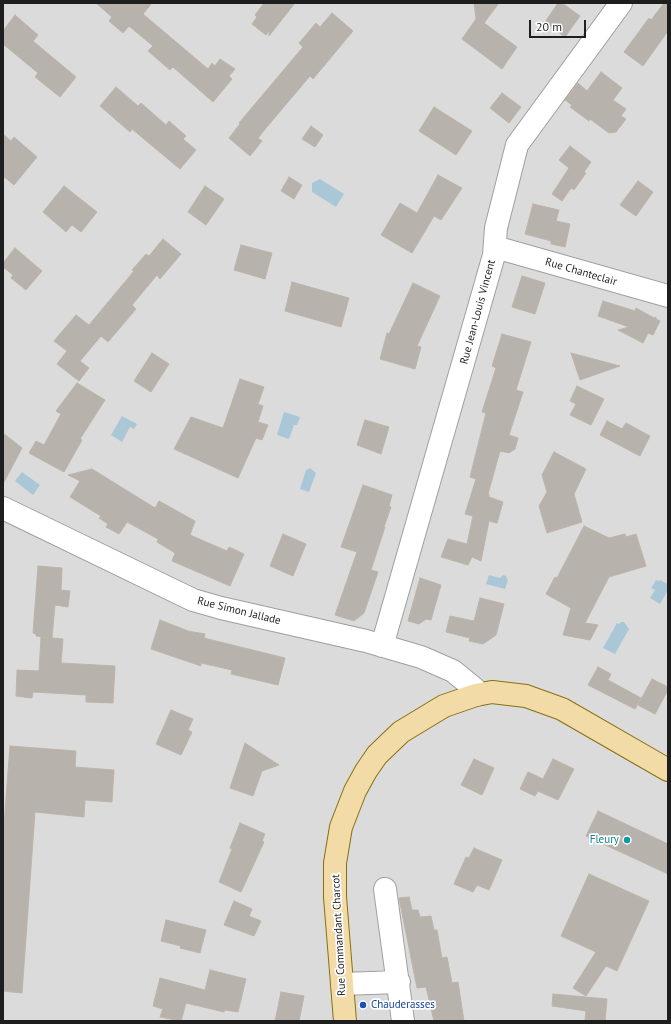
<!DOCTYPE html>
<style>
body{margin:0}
#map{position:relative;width:671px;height:1024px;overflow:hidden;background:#eeece5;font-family:"PT Sans",sans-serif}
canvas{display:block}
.frame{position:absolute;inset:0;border:4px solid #1e1e1e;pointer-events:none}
.scale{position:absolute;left:529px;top:20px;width:57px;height:18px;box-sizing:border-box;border:2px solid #1e1e1e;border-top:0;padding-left:5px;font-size:12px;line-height:14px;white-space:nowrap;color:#1e1e1e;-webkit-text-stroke:3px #fff;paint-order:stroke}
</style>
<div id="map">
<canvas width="671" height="1024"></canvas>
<div class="frame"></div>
<div class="scale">20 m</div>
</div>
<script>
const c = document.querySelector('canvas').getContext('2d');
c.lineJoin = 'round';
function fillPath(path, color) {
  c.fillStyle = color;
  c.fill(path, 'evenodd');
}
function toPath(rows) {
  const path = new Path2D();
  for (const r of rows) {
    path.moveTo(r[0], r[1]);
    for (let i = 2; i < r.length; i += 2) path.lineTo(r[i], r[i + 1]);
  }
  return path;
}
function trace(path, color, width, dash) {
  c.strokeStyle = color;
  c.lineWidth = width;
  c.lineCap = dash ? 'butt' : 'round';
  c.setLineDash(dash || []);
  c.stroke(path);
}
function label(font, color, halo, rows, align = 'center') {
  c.font = font + ' "PT Sans",sans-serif';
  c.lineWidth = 3.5;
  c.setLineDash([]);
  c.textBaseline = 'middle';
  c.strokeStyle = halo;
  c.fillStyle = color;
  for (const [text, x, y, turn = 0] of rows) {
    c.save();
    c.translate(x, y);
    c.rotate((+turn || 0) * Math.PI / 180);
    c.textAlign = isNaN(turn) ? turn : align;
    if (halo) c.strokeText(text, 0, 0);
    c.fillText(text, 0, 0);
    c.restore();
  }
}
fillPath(toPath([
 [3,3,668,3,668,1021,3,1021]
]), '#dcdbdb');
fillPath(toPath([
 [320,179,344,194,336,207,312,192,312,183],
 [284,412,300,417,297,425,294,425,289,439,277,435],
 [122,416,137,424,134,429,130,427,122,442,111,435],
 [310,468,316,473,309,492,300,489,306,470],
 [22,472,40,485,33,495,15,481],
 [489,575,500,578,503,575,506,576,508,580,505,589,486,584],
 [656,580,659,581,660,580,668,584,668,590,660,604,650,598,655,590,651,588],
 [621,622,624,622,629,629,615,654,603,648,617,623,619,624]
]), '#aac7d7');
const building = toPath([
 [96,3,152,3,143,14,208,69,212,63,215,66,220,59,235,69,229,76,232,79,213,102,173,67,170,70,148,51,153,46,129,26,123,33,109,21,112,17,96,3],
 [264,3,295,3,269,36,269,31,266,35,252,24,257,17,255,15,264,3],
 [474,3,499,3,484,23,517,47,502,69,462,39,476,19,474,3],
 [558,3,562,3,580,16,565,37,545,22,558,3],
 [664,3,668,3,668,31,643,66,624,52,649,18,651,20,664,3],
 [332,13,353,31,313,79,310,76,266,128,258,138,262,141,250,156,229,138,240,124,239,123,303,47,299,43,316,23,320,27,332,13],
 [15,15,38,35,33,41,76,77,60,97,35,77,38,73,3,44,3,31,15,15],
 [601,72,622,88,613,100,626,109,621,116,626,119,616,132,609,133,590,119,589,121,570,107,572,105,565,100,578,83,587,91,601,72],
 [116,87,138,106,141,103,166,125,169,121,186,136,183,139,196,150,180,169,132,129,130,132,100,106,116,87],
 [502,93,521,107,509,123,490,108,502,93],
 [434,107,472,131,456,155,419,131,434,107],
 [311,126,323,135,315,147,302,139,311,126],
 [3,134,11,141,14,137,37,157,14,185,3,176,3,134],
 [570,146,591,162,584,172,586,173,574,190,571,188,562,201,552,194,569,168,559,160,570,146],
 [438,175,462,188,441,220,434,216,412,253,381,235,400,203,417,213,438,175],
 [289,177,302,185,294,199,281,191,289,177],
 [638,181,653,192,636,216,620,205,638,181],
 [64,186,97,212,81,232,72,225,66,232,43,212,64,186],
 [205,186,224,199,206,225,188,212,205,186],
 [533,204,559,210,556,221,570,224,565,247,551,244,551,241,525,234,533,204],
 [163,239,181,254,160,279,157,275,132,305,136,309,108,342,101,336,80,361,89,368,79,381,57,364,67,351,54,341,76,315,89,325,134,271,132,270,146,254,149,256,163,239],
 [241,245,272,253,265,279,234,270,241,245],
 [15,248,42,271,26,290,11,278,13,275,3,267,3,263,15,248],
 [522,276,545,283,535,314,512,307,522,276],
 [292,282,349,298,341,327,285,311,292,282],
 [413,283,440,296,417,346,421,347,415,369,380,359,387,333,389,334,413,283],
 [603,301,635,311,636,308,654,318,656,317,656,319,660,321,653,335,648,333,643,343,618,330,629,327,598,316,603,301],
 [502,334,531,342,516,390,523,392,509,435,518,438,515,449,509,453,500,451,488,494,489,494,489,497,503,502,497,523,489,521,481,561,472,557,468,565,441,557,448,539,467,544,473,516,465,514,476,479,470,477,486,413,482,412,496,368,492,366,502,334],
 [152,353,169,364,151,392,134,381,152,353],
 [571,353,620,366,580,380,571,353],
 [240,379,264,387,258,404,263,406,258,422,268,425,262,440,256,438,238,478,174,449,191,417,223,428,240,379],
 [77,383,105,400,80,439,82,440,64,472,29,453,36,441,44,445,61,414,56,411,77,383],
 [577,386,604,399,591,425,570,415,576,404,570,401,577,386],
 [365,420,389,427,381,454,357,445,365,420],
 [607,421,622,429,626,423,650,436,640,456,600,435,607,421],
 [3,433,22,448,3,484,3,433],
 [554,452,586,469,574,494,582,522,547,533,539,506,547,492,542,475,554,452],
 [92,469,155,508,159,501,195,521,190,535,227,551,229,547,244,554,230,586,172,561,175,553,157,542,158,539,127,522,119,534,106,527,108,524,99,518,101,516,70,497,80,481,68,475,92,469],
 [363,485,392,495,389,506,391,507,384,527,385,527,371,570,378,572,364,613,354,621,335,615,357,552,341,547,363,485],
 [584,526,609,538,625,534,626,537,636,534,646,566,609,577,585,623,598,625,590,640,563,635,571,608,546,594,555,577,557,578,584,526],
 [283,534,306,544,293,576,270,566,283,534],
 [38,566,62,568,61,590,70,591,68,607,55,605,52,638,36,636,36,634,33,633,38,566],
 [420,578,441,585,431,620,426,619,419,624,408,621,420,578],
 [480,598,504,604,496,635,483,644,469,641,470,638,446,632,450,616,474,621,480,598],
 [160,620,188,631,205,634,204,638,285,658,278,685,231,674,232,670,201,663,201,666,151,649,160,620],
 [41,637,63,639,61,663,115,666,113,703,86,702,86,695,33,692,32,698,16,696,17,670,39,671,41,637],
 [598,667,611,674,608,680,641,698,635,709,588,685,598,667],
 [652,679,668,687,668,690,655,714,638,705,652,679],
 [171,710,193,719,188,730,192,732,181,755,156,744,171,710],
 [245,743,279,765,262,771,253,796,230,788,245,743],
 [10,746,76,751,75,767,114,770,112,802,85,800,84,817,35,812,22,993,3,991,3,837,10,746],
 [474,759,494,768,482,795,461,785,474,759],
 [553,759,574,769,558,800,538,791,535,796,520,789,528,772,543,779,553,759],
 [598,811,668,844,668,874,586,836,598,811],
 [240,823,265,834,262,841,264,842,241,892,219,882,232,849,230,848,240,823],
 [474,848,502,860,489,890,477,885,473,892,454,884,466,857,469,858,474,848],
 [589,874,649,901,617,971,606,966,586,996,573,988,596,952,561,936,589,874],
 [409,897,412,910,418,910,420,917,431,916,434,930,437,930,442,958,447,957,452,983,458,982,464,1021,434,1021,426,987,417,988,399,898,409,897],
 [234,901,252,909,249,916,261,921,254,936,224,925,234,901],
 [166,920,206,930,200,953,180,948,181,946,161,941,166,920],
 [210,970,246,979,238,1012,225,1010,224,1012,186,1003,181,1021,160,1017,163,1009,153,1006,160,978,205,990,210,970],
 [281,992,304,996,299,1021,275,1021,281,992],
 [553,994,607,999,605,1021,585,1020,586,1011,552,1006,553,994]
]);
fillPath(building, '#b7b2ab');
trace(building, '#beb5a9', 1);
const minor = toPath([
 [495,247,668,296],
 [3,508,193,600,221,608,366,641,421,657,453,671,475,689,476,695],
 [382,646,494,255,496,228,517,145,621,3],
 [385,889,403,1021],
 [342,984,399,982]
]);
const major = toPath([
 [345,1021,335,897,335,863,341,827,355,791,366,771,377,755,401,732,444,706,476,695,492,692,526,696,562,709,668,770]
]);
trace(minor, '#9f9f9f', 24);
trace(major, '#887010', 24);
trace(minor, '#fff', 22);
trace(major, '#f2dba6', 22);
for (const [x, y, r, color] of [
 [627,840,4,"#0f9aa8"],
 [363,1005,4,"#1a4fb4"]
]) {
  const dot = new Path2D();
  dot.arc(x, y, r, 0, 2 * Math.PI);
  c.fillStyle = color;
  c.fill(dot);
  trace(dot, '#fff', 1.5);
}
label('11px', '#1e1e1e', '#fff', [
 ["Rue Chanteclair",581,272,16],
 ["Rue Jean-Louis Vincent",478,312,-75],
 ["Rue Simon Jallade",239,611,14],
 ["Rue Commandant Charcot",339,935,-93]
]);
label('11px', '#0d838f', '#fff', [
 ["Fleury",619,840]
], 'right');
label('11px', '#164399', '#fff', [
 ["Chauderasses",371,1005]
], 'left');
</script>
